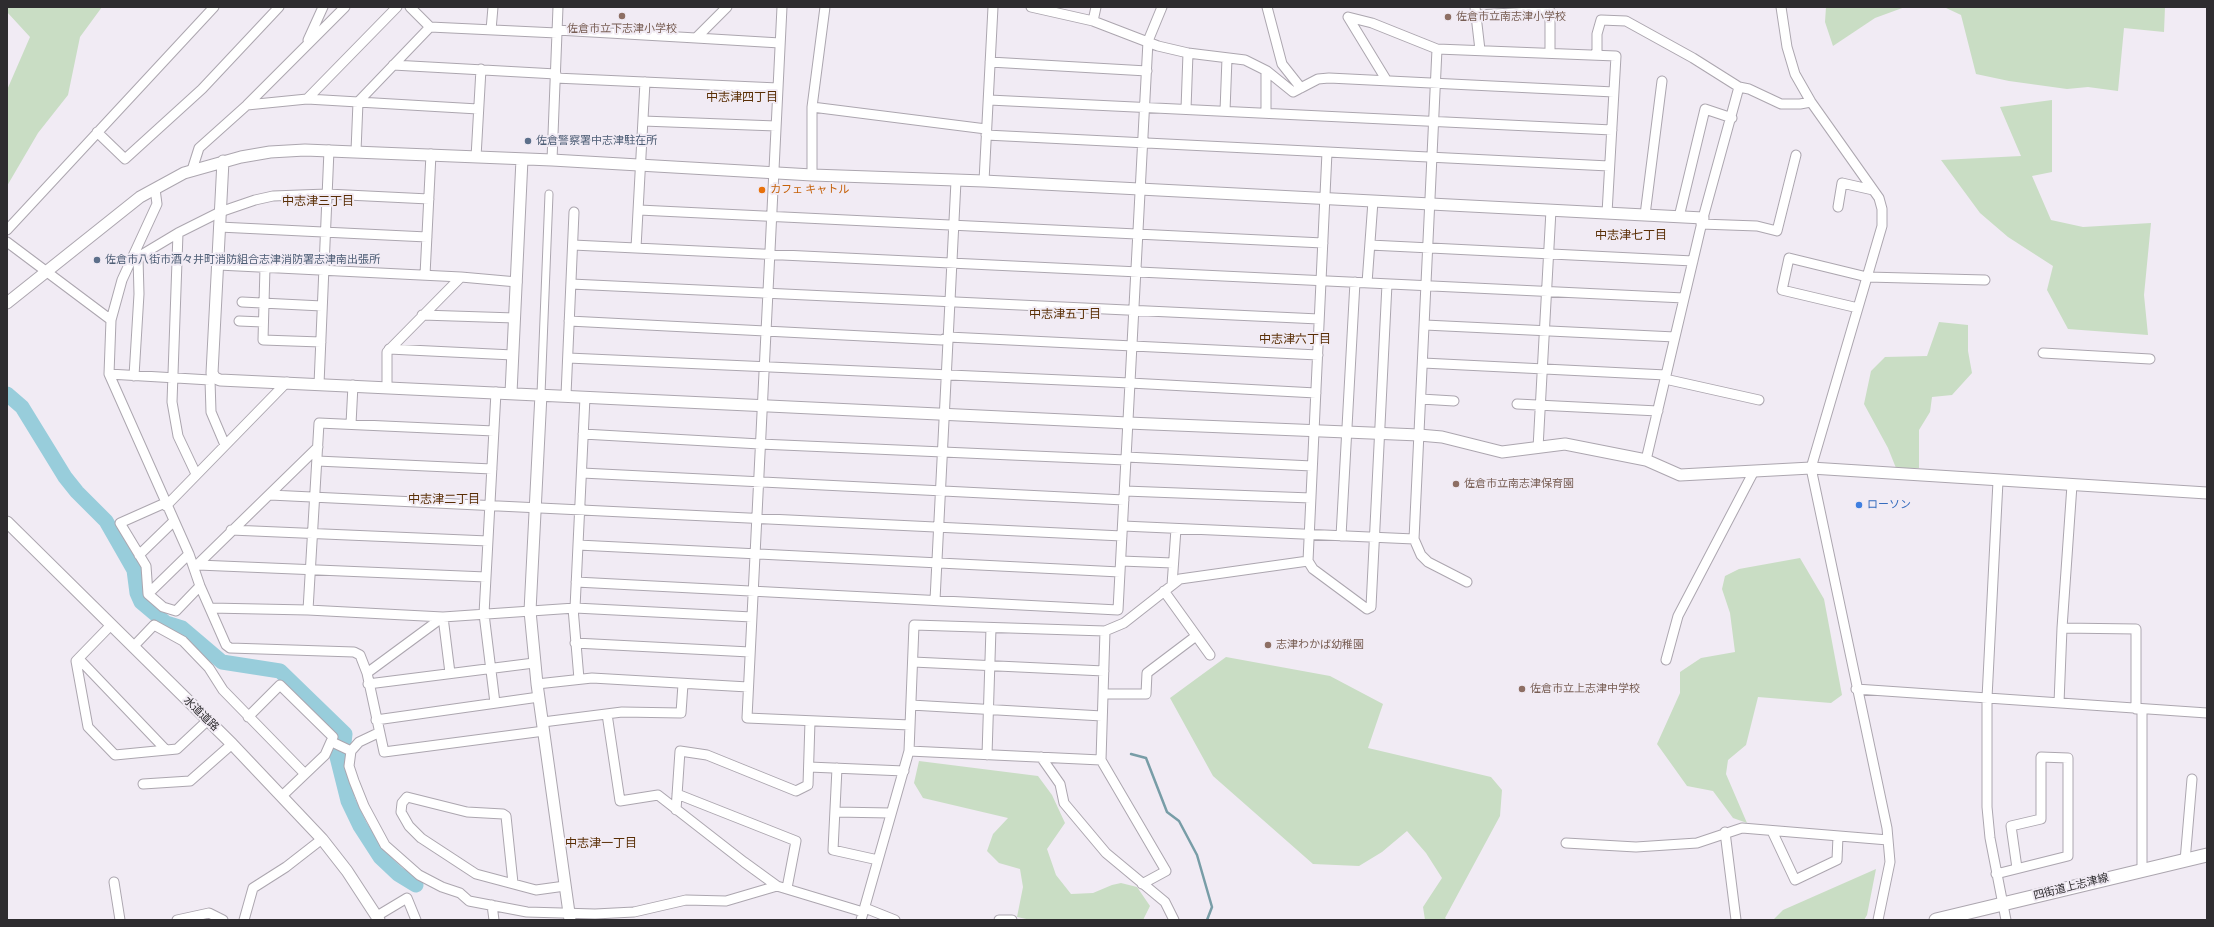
<!DOCTYPE html>
<meta charset="utf-8">
<style>
body{margin:0}
#map{position:relative;width:2214px;height:927px;overflow:hidden;background:#f1ebf4;font-family:Manrope,sans-serif}
canvas{display:block}
.frame{position:absolute;inset:0;border:8px solid #2e2c2f;pointer-events:none}
</style>
<div id="map">
<canvas width="2214" height="927"></canvas>
<div class="frame"></div>
</div>
<script>
const c = document.querySelector('canvas').getContext('2d');
c.lineJoin = 'round';
function fillPath(path, color) {
  c.fillStyle = color;
  c.fill(path, 'evenodd');
}
function toPath(rows) {
  const path = new Path2D();
  for (const r of rows) {
    path.moveTo(r[0], r[1]);
    for (let i = 2; i < r.length; i += 2) path.lineTo(r[i], r[i + 1]);
  }
  return path;
}
function trace(path, color, width, dash) {
  c.strokeStyle = color;
  c.lineWidth = width;
  c.lineCap = dash ? 'butt' : 'round';
  c.setLineDash(dash || []);
  c.stroke(path);
}
function label(font, color, halo, rows, align = 'center') {
  c.font = font + ' Manrope,"Noto Sans JP",sans-serif';
  c.lineWidth = 4;
  c.setLineDash([]);
  c.textBaseline = 'middle';
  c.strokeStyle = halo;
  c.fillStyle = color;
  for (const [text, x, y, turn = 0] of rows) {
    c.save();
    c.translate(x, y);
    c.rotate((+turn || 0) * Math.PI / 180);
    c.textAlign = isNaN(turn) ? turn : align;
    if (halo) c.strokeText(text, 0, 0);
    c.fillText(text, 0, 0);
    c.restore();
  }
}
fillPath(toPath([
 [7,7,102,7,80,37,68,95,38,133,7,186,7,90,30,37,7,12],
 [1826,7,1905,7,1875,18,1833,46,1825,22],
 [1944,7,2165,7,2164,32,2124,28,2118,91,2088,87,2067,89,2009,81,1976,74,1961,15],
 [2052,100,2052,172,2032,176,2051,220,2083,227,2151,223,2144,295,2148,335,2068,329,2047,290,2053,266,2008,237,1980,213,1941,160,2021,156,2000,107],
 [1939,322,1968,325,1968,351,1972,373,1952,395,1932,397,1930,412,1919,430,1919,468,1896,468,1888,448,1864,404,1871,371,1885,357,1927,356],
 [1800,558,1824,599,1842,695,1831,703,1758,697,1746,745,1728,760,1726,774,1747,823,1733,818,1713,791,1687,786,1657,744,1680,693,1680,672,1701,658,1735,652,1730,613,1722,589,1725,576,1739,569],
 [1226,657,1330,676,1383,704,1368,748,1491,777,1502,790,1500,816,1445,918,1447,920,1425,920,1423,907,1442,878,1426,853,1407,831,1382,852,1359,866,1313,864,1213,776,1170,698],
 [919,761,1038,776,1052,795,1065,823,1047,849,1056,875,1071,894,1093,893,1112,885,1121,883,1137,887,1150,906,1143,920,1031,920,1017,917,1023,887,1020,869,999,863,987,851,993,834,1008,818,923,798,914,783],
 [1876,869,1867,915,1864,920,1773,920,1783,910]
]), '#c9ddc4');
trace(toPath([
 [1131,754,1146,758,1167,812,1179,821,1197,855,1212,907,1207,920]
]), '#789da7', 2.5);
trace(toPath([
 [7,394,22,407,65,477,77,492,106,521,134,570,137,593,141,602,166,623,182,628,222,662,280,671,345,734,344,743,337,757,348,801,360,826,380,857,398,874,416,885]
]), '#98cddb', 15);
const pedestrian = toPath([
 [541,394,549,194]
]);
const minor = toPath([
 [410,7,430,27,557,33],
 [782,7,747,718,910,725],
 [1031,7,1093,21,1158,46,1188,53,1245,60,1267,71,1293,92,1318,79,1329,78,1614,92],
 [1267,7,1282,64,1301,88],
 [1475,7,1480,50],
 [1781,7,1787,47,1795,74,1811,102,1879,198,1882,209,1882,226,1811,468,1887,828,1890,862,1878,920],
 [1476,15,1550,11,1550,53],
 [1093,21,1096,7],
 [491,30,493,7],
 [557,30,696,38,727,7],
 [696,38,780,43],
 [308,40,323,7],
 [1437,49,1414,539,1421,555,1428,562,1467,582],
 [1597,55,1597,34,1601,20,1626,21,1693,58,1739,87,1749,89,1781,104,1800,104,1811,102],
 [990,62,1147,71],
 [393,65,556,74],
 [555,78,778,88],
 [1387,81,1348,17,1372,23,1437,49,1616,56,1607,213],
 [307,99,397,7],
 [989,100,1612,130],
 [247,105,307,99,478,109],
 [812,107,986,129],
 [1186,109,1188,53],
 [1225,111,1227,58],
 [1266,112,1266,72],
 [643,121,776,126],
 [97,132,125,159,202,89,279,7],
 [986,135,1609,166],
 [356,151,358,102,430,27],
 [1327,152,1308,561,1313,569,1367,609,1371,607,1387,284],
 [476,157,481,69],
 [552,160,558,7],
 [192,170,199,148,247,105,345,7],
 [812,175,812,107,825,7],
 [984,181,993,7],
 [155,189,157,204,122,280,111,320,109,374,189,554,200,586,226,645,230,648,354,652,360,655,367,673],
 [1838,207,1842,183,1873,190],
 [639,210,1323,243],
 [1645,215,1662,81],
 [1679,217,1705,109,1732,118],
 [1701,224,1757,226,1777,231,1796,155],
 [219,227,427,237],
 [7,230,214,7],
 [178,233,172,402,178,436,196,474],
 [7,242,111,320],
 [573,245,1684,298],
 [1370,245,1693,261],
 [636,248,645,82],
 [131,259,138,257,178,233,220,212,255,200,273,196,327,194,429,199],
 [218,265,461,277,517,282],
 [265,267,263,340,321,342],
 [425,275,431,154],
 [1367,283,1373,201],
 [571,284,1319,319],
 [242,302,322,306],
 [1858,308,1782,290,1789,258,1867,277,1985,280],
 [422,315,515,318],
 [239,321,263,322],
 [569,321,942,340,948,337,1318,355],
 [1425,325,1675,337],
 [389,349,513,355],
 [2043,353,2150,359],
 [568,358,1130,383,1316,393],
 [1423,363,1666,375],
 [109,374,210,380,215,378],
 [134,376,139,294,138,257],
 [1665,379,1759,400],
 [210,380,211,412,225,445],
 [319,384,329,150],
 [387,387,387,352,461,277],
 [566,395,574,212],
 [1421,399,1454,401],
 [1517,404,1658,411],
 [351,424,353,385],
 [583,434,760,444,1126,460],
 [1538,448,1551,210],
 [1126,457,1312,466],
 [1646,460,1703,218,1739,87],
 [317,461,492,469],
 [582,473,1124,500],
 [1998,481,1987,698,1987,807,1990,838,2006,920],
 [1125,491,1311,498],
 [270,495,1122,536],
 [165,503,120,523,146,566,148,594,163,607,176,611,200,586],
 [166,506,287,382],
 [1123,526,1414,539],
 [231,530,488,541],
 [1341,536,1355,282],
 [578,545,1120,572],
 [139,555,174,521],
 [1121,561,1173,563],
 [198,565,486,577],
 [196,566,318,447],
 [576,582,1118,610,1148,41,1162,7],
 [1172,585,1176,529],
 [1164,591,1210,655],
 [148,594,189,554],
 [935,600,956,181],
 [210,608,308,610,443,617,575,608,752,617],
 [573,608,579,679],
 [575,608,585,397],
 [308,610,319,423,494,431],
 [111,625,76,661,88,727,115,755,177,749,208,720],
 [2062,628,2136,629,2136,709],
 [575,643,750,652],
 [133,647,154,625,183,641,209,668,223,690,305,774],
 [79,659,166,750],
 [1666,660,1678,616,1754,471],
 [913,662,1104,671],
 [450,673,443,617,367,673,384,752,544,731],
 [368,684,534,663],
 [537,684,592,678,748,687],
 [1856,689,2207,713],
 [1103,694,1146,694,1147,673,1196,636],
 [495,703,484,614,496,392],
 [2059,703,2062,628,2072,485],
 [911,705,1102,716],
 [607,714,620,801,658,795,744,862,777,886,863,912],
 [248,717,280,685,333,737,325,755,282,796],
 [376,720,539,697],
 [543,722,622,712,681,713,683,684],
 [332,742,351,751,359,742,378,733],
 [351,751,349,766,354,781,364,806,385,845,419,875,442,887,460,893,469,901,527,912,595,914,634,912,686,900,726,901,777,886],
 [909,751,1101,760,1105,631],
 [987,755,991,628],
 [1041,757,1060,784,1064,803,1106,853,1165,902,1174,920],
 [1101,760,1166,871,1142,884],
 [809,767,904,771],
 [837,768,833,850,878,860],
 [143,784,190,781,232,744],
 [677,794,796,841,787,888],
 [676,810,680,751,707,755,796,791,808,785,810,721],
 [835,812,890,813],
 [1772,831,1795,880,1837,860,1838,836],
 [1725,832,1736,920],
 [1566,843,1636,847,1697,843,1742,828,1888,840],
 [2185,861,2192,779],
 [2142,870,2142,709],
 [1996,874,2068,856,2068,758,2041,757,2041,819,2011,826,2017,868],
 [114,882,120,920],
 [513,883,506,816,503,814,467,812,407,797,402,803,401,812,409,826,421,838,476,874,536,890,565,886],
 [492,905,494,920],
 [865,908,895,920],
 [377,916,407,898,416,920],
 [177,920,209,913,223,920],
 [244,920,253,888,286,867,322,839],
 [861,920,909,751,914,625,1105,631,1124,623,1180,579,1308,561],
 [999,920,1012,920]
]);
const tertiary = toPath([
 [223,161,212,373,215,378,220,380,1128,423,1419,435,1442,437,1502,452,1565,444,1646,460,1680,475,1811,468,2207,493],
 [7,303,140,197,184,173,241,157,270,152,305,150,552,160,812,175,984,181,1703,218],
 [511,393,522,159],
 [541,394,530,611,537,684,570,920],
 [7,522,232,744,322,839,347,871,379,920]
]);
const secondary = toPath([
 [1936,920,2207,855]
]);
trace(pedestrian, '#aca6af', 9);
trace(minor, '#aca6af', 11);
trace(tertiary, '#aca6af', 13);
trace(secondary, '#aca6af', 15);
trace(pedestrian, '#fff', 7);
trace(minor, '#fff', 9);
trace(tertiary, '#fff', 11);
trace(secondary, '#fff', 13);
for (const [x, y, r, color] of [
 [622,16,4,"#8d6e63"],
 [1448,17,4,"#8d6e63"],
 [528,141,4,"#5c6f8a"],
 [762,190,4,"#e8710a"],
 [97,260,4,"#5c6f8a"],
 [1456,484,4,"#8d6e63"],
 [1859,505,4,"#3f7fe0"],
 [1268,645,4,"#8d6e63"],
 [1522,689,4,"#8d6e63"]
]) {
  const dot = new Path2D();
  dot.arc(x, y, r, 0, 2 * Math.PI);
  c.fillStyle = color;
  c.fill(dot);
  trace(dot, '#f1ebf4', 1.5);
}
label('11px', '#785e54', '#f1ebf4', [
 ["佐倉市立南志津小学校",1456,17],
 ["佐倉市立下志津小学校",622,29,"center"],
 ["佐倉市立南志津保育園",1464,484],
 ["志津わかば幼稚園",1276,645],
 ["佐倉市立上志津中学校",1530,689]
], 'left');
label('11px', '#4e5e75', '#f1ebf4', [
 ["佐倉警察署中志津駐在所",536,141],
 ["佐倉市八街市酒々井町消防組合志津消防署志津南出張所",105,260]
], 'left');
label('11px', '#c56008', '#f1ebf4', [
 ["カフェ キャトル",770,190]
], 'left');
label('11px', '#366cbe', '#f1ebf4', [
 ["ローソン",1867,505]
], 'left');
label('11px', '#2e2c2f', '#f1ebf4', [
 ["水道道路",201,714,44],
 ["四街道上志津線",2071,887,-14]
]);
label('12px', '#592e05', '#f1ebf4', [
 ["中志津四丁目",742,98],
 ["中志津三丁目",318,202],
 ["中志津七丁目",1631,236],
 ["中志津五丁目",1065,315],
 ["中志津六丁目",1295,340],
 ["中志津二丁目",444,500],
 ["中志津一丁目",601,844]
]);
</script>
